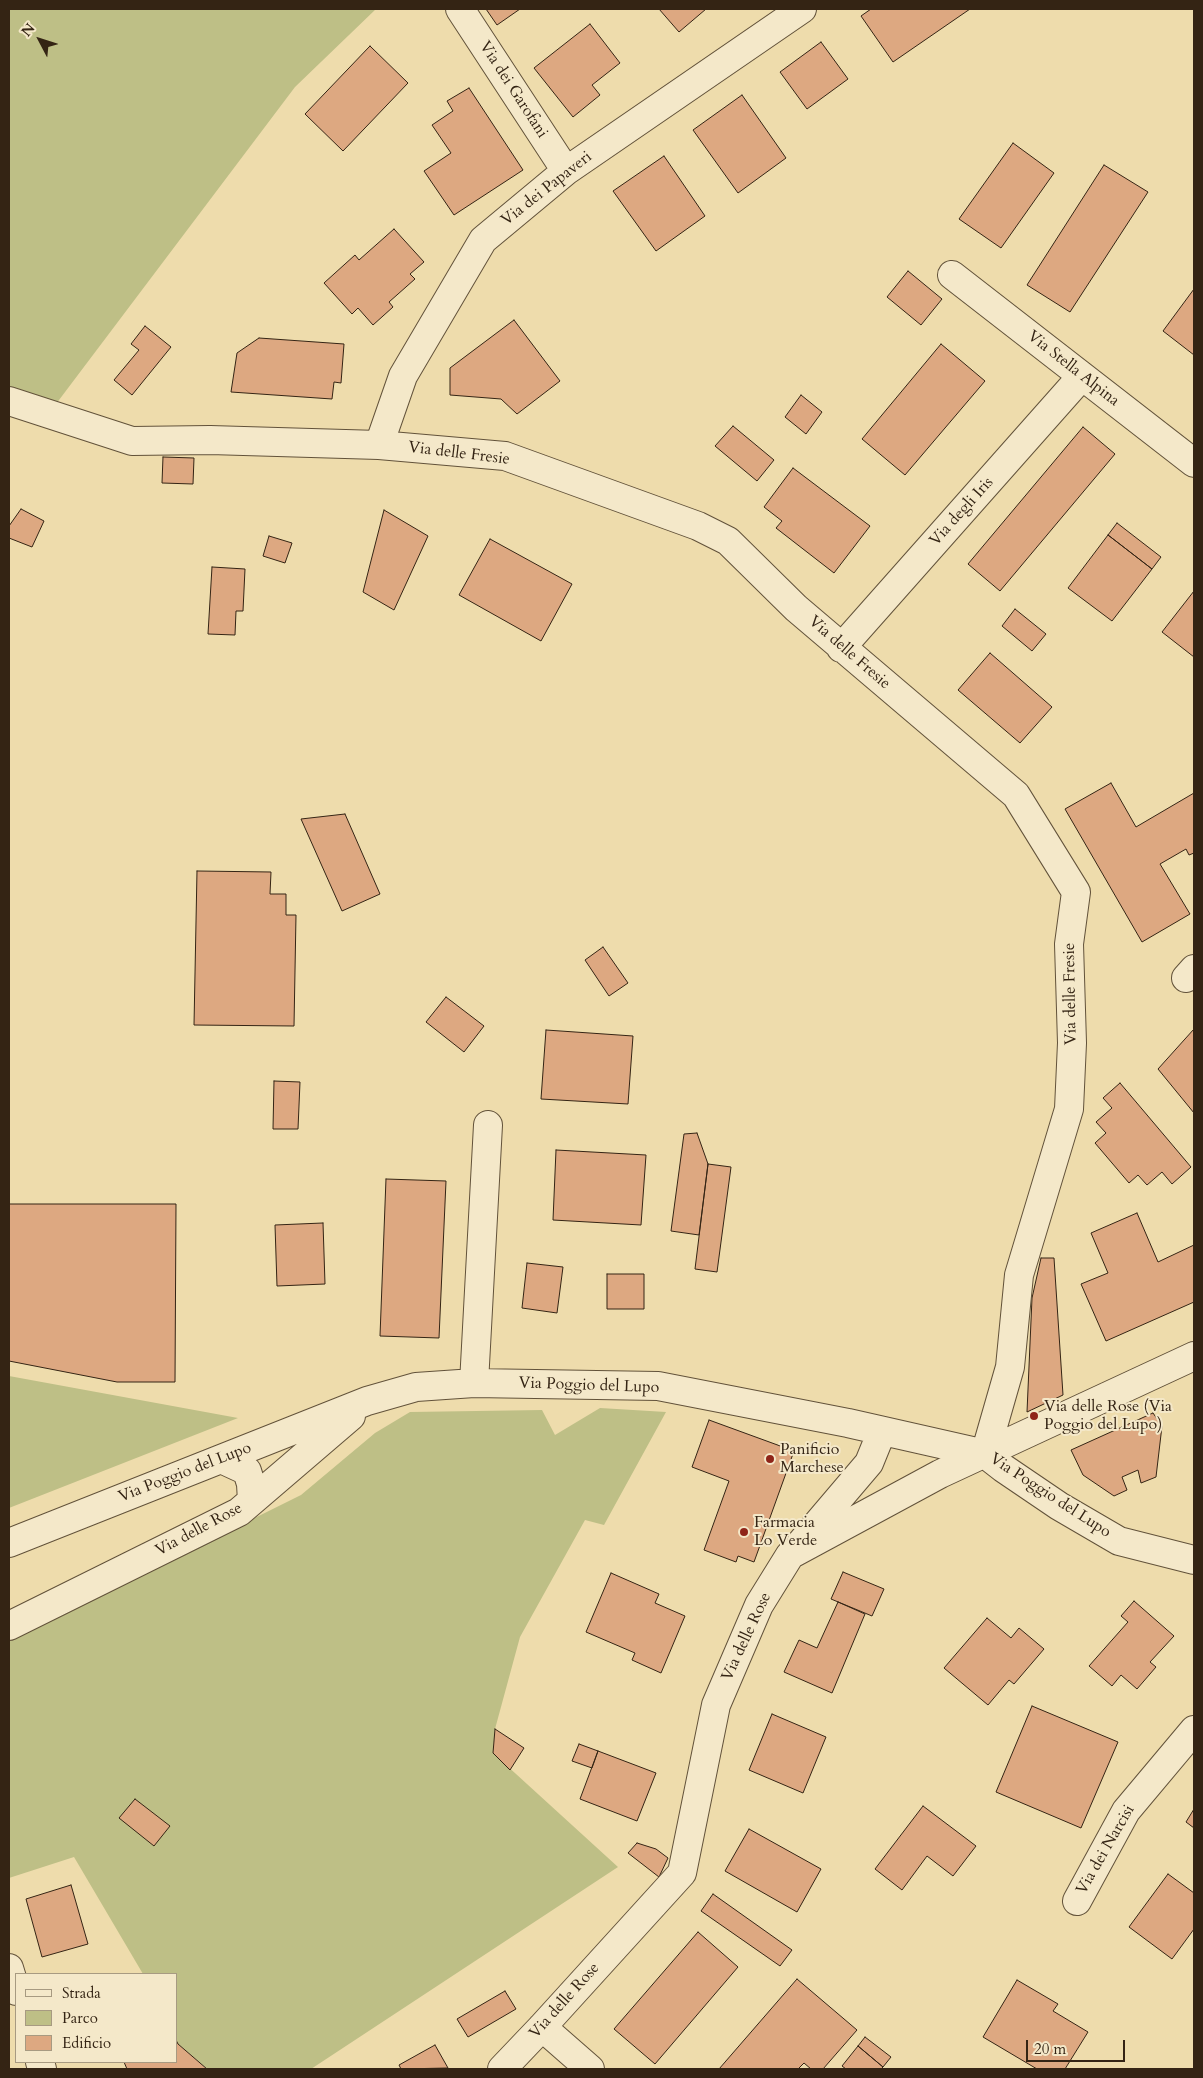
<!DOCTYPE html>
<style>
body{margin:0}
#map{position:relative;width:1203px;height:2078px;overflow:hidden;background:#eedcac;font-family:Cardo,serif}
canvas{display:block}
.frame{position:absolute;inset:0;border:10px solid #342414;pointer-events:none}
.legend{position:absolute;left:15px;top:1973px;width:162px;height:90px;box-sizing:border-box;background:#f4e8c9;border:1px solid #a79a81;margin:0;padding:6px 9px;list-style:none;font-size:15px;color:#342414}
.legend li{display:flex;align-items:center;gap:10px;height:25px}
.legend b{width:25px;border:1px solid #a79a81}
.north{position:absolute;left:15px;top:15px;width:50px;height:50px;-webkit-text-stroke:4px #f4e8c9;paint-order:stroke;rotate:310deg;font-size:14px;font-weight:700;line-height:20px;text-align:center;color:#342414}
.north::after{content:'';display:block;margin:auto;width:18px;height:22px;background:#342414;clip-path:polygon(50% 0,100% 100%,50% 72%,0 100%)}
.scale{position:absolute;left:1026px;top:2040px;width:99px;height:22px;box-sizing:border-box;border:2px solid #342414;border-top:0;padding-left:6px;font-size:15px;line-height:18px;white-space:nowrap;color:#342414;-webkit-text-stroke:4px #f4e8c9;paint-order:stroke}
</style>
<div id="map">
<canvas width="1203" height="2078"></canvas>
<div class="frame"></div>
<ul class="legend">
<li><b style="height:6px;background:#f4e8c9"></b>Strada</li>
<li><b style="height:14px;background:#bebf86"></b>Parco</li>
<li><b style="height:14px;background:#dda881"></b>Edificio</li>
</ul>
<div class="north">N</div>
<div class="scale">20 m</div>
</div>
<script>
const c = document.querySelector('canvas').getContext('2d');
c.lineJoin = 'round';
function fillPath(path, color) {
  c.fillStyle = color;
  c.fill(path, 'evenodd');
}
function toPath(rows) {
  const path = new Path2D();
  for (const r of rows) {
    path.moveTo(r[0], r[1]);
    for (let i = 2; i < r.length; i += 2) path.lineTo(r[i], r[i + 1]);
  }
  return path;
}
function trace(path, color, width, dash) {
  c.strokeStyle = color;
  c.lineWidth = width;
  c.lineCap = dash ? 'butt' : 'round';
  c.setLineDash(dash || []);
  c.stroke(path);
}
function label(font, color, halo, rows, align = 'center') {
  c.font = font + ' Cardo,serif';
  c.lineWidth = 4;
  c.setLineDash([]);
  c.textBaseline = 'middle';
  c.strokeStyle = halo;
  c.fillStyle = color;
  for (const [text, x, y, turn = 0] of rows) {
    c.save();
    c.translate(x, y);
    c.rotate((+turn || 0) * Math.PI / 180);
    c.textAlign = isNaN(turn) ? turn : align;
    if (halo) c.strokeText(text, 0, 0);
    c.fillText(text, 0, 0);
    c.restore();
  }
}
fillPath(toPath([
 [9,9,376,9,295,87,56,404,9,388],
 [9,1376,238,1418,9,1508],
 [600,1408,666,1412,604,1525,585,1520,520,1637,495,1729,493,1753,618,1867,311,2069,207,2069,178,2044,176,2040,176,1974,143,1974,74,1857,9,1878,9,1640,301,1495,375,1433,410,1412,542,1410,555,1435]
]), '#bebf86');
const building = toPath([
 [486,9,520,9,497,25,486,9],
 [659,9,706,9,679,32,659,9],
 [871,9,970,9,893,62,861,16,871,9],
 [590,24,620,63,592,85,600,95,573,117,534,68,590,24],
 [821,42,848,79,807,109,780,72,821,42],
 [370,46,408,83,343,151,305,114,370,46],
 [469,88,523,170,454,215,424,171,451,153,432,125,453,111,447,101,469,88],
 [742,95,786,158,738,193,693,130,742,95],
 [1013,143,1054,173,1001,248,959,219,1013,143],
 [664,156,705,216,656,251,613,191,664,156],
 [1104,165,1148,192,1070,312,1027,285,1104,165],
 [394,229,424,262,410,274,415,279,389,302,393,307,373,325,358,308,352,314,324,283,355,255,359,260,394,229],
 [908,271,942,299,921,325,887,297,908,271],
 [1194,289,1194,355,1163,331,1194,289],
 [514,320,560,381,517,414,501,399,450,395,450,368,514,320],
 [145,326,171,347,132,395,114,380,139,350,131,344,145,326],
 [259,338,344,344,341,383,334,382,332,399,231,392,237,353,259,338],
 [941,344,985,381,905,475,862,439,941,344],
 [801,395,822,412,806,434,785,417,801,395],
 [733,426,774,460,757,481,715,446,733,426],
 [1083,427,1115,454,1000,591,968,564,1083,427],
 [163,457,194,458,193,484,162,483,163,457],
 [793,468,870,526,834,573,776,528,782,521,764,507,793,468],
 [21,509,44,521,32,547,9,538,9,526,21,509],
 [384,510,428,536,394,610,363,592,384,510],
 [1117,523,1161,557,1152,569,1108,535,1117,523],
 [1108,535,1152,569,1112,621,1068,588,1108,535],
 [269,536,292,543,285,563,263,556,269,536],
 [490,539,572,584,541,641,459,595,490,539],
 [212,567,245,569,243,611,236,611,235,635,208,634,212,567],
 [1194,591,1194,657,1162,632,1194,591],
 [1015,609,1046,634,1032,651,1002,626,1015,609],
 [990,653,1052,707,1020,743,958,690,990,653],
 [1111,783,1136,827,1194,793,1194,853,1189,855,1186,849,1160,864,1190,914,1142,942,1065,809,1111,783],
 [345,814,380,894,342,911,301,819,345,814],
 [197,871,271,872,270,894,286,894,286,915,296,915,294,1026,194,1025,197,871],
 [603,947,628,983,609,996,585,960,603,947],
 [446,997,484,1026,464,1052,426,1022,446,997],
 [1194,1029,1194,1113,1158,1069,1194,1029],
 [546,1030,633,1036,628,1104,541,1099,546,1030],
 [274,1081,300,1082,298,1129,273,1129,274,1081],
 [1120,1083,1191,1167,1172,1184,1162,1172,1147,1185,1138,1175,1129,1183,1095,1143,1106,1133,1096,1122,1112,1108,1103,1098,1120,1083],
 [697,1133,708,1164,699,1235,671,1231,684,1134,697,1133],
 [556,1150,646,1155,641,1225,553,1220,556,1150],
 [708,1164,731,1167,717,1272,695,1269,708,1164],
 [386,1179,446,1181,439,1338,380,1336,386,1179],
 [9,1204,176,1204,175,1382,117,1382,9,1361,9,1204],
 [1137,1213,1158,1262,1194,1245,1194,1302,1106,1341,1081,1284,1108,1273,1091,1233,1137,1213],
 [323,1223,325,1284,277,1286,275,1225,323,1223],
 [1041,1258,1054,1258,1063,1395,1027,1412,1032,1298,1041,1258],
 [527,1263,563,1267,557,1313,522,1308,527,1263],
 [607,1274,644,1274,644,1309,607,1309,607,1274],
 [1153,1413,1162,1426,1156,1477,1141,1483,1138,1470,1122,1477,1127,1490,1114,1496,1083,1475,1071,1450,1153,1413],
 [709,1420,794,1451,754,1562,738,1556,736,1562,704,1550,729,1481,692,1467,709,1420],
 [843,1572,884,1589,872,1616,831,1599,843,1572],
 [611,1573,659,1594,655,1603,685,1616,661,1673,632,1660,635,1653,586,1632,611,1573],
 [1134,1601,1174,1636,1150,1662,1156,1667,1137,1689,1121,1675,1112,1686,1089,1666,1128,1622,1121,1616,1134,1601],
 [838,1602,865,1614,832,1693,784,1672,799,1640,817,1648,838,1602],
 [987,1618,1011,1638,1019,1628,1044,1649,1014,1684,1009,1680,988,1705,944,1668,987,1618],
 [1032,1706,1118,1742,1081,1828,996,1792,1032,1706],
 [772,1714,826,1737,803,1793,749,1770,772,1714],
 [495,1729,524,1748,510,1770,493,1753,495,1729],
 [579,1744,598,1751,592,1768,572,1761,579,1744],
 [598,1751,656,1773,637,1821,580,1799,598,1751],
 [135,1799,170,1826,154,1846,119,1818,135,1799],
 [923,1806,976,1846,953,1876,927,1856,902,1890,875,1869,923,1806],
 [1194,1809,1194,1828,1186,1822,1194,1809],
 [749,1829,821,1869,797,1912,725,1871,749,1829],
 [637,1843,656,1849,668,1858,659,1877,628,1853,637,1843],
 [1168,1874,1194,1893,1194,1929,1172,1959,1129,1927,1168,1874],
 [71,1885,88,1944,42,1957,26,1899,71,1885],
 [713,1894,792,1950,780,1966,701,1911,713,1894],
 [698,1932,738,1967,655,2064,614,2029,698,1932],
 [797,1979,857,2030,823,2069,811,2069,804,2063,798,2069,719,2069,797,1979],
 [1017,1980,1058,2004,1053,2011,1088,2032,1065,2069,1037,2069,983,2037,1017,1980],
 [505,1991,516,2009,468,2037,457,2019,505,1991],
 [865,2037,891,2057,883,2067,858,2046,865,2037],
 [176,2040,178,2044,207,2069,127,2069,124,2062,176,2062,176,2040],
 [435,2045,448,2068,401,2069,399,2065,435,2045],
 [858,2046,883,2067,881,2069,846,2069,842,2066,858,2046]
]);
fillPath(building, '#dda881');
trace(building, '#342414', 1);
const minor = toPath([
 [460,9,566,171],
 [952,275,1194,463],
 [9,401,132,441,210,440,379,445,505,456,698,526,728,541,796,608,1016,795,1076,892,1069,944,1072,1043,1069,1109,1019,1275,1010,1367,985,1454],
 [379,445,403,376,483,240,566,171,802,9],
 [841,648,1082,376],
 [1186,978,1194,969],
 [474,1383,488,1125],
 [221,1459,247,1471,251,1484,252,1501],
 [9,1543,367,1401,416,1387,474,1383,658,1386,848,1423,985,1454,1003,1468,1059,1506,1119,1541,1194,1560],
 [801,1543,869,1463,882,1431],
 [9,1626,239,1512,351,1416],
 [1077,1901,1126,1811,1194,1730],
 [9,1968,16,1991],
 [542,2027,590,2069],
 [40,2062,42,2069],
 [502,2069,542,2027,682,1873,716,1705,759,1605,790,1555,940,1474,1194,1356]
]);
trace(minor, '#62523a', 30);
trace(minor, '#f4e8c9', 28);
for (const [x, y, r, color] of [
 [1034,1416,5,"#8f2418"],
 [770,1459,5,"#8f2418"],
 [744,1532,5,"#8f2418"]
]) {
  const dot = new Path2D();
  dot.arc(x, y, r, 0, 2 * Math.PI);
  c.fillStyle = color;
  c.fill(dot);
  trace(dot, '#f4e8c9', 2);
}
label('16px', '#342414', '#f4e8c9', [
 ["Via dei Garofani",513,90,57],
 ["Via dei Papaveri",547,189,-38],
 ["Via Stella Alpina",1073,369,38],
 ["Via delle Fresie",459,454,7],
 ["Via degli Iris",962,512,-48],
 ["Via delle Fresie",849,653,41],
 ["Via delle Fresie",1071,994,-91],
 ["Via Poggio del Lupo",589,1386,2],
 ["Via Poggio del Lupo",185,1473,-21],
 ["Via Poggio del Lupo",1050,1496,33],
 ["Via delle Rose",199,1530,-28],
 ["Via delle Rose",747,1637,-65],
 ["Via dei Narcisi",1106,1850,-60],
 ["Via delle Rose",565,2001,-48]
]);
label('16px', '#342414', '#f4e8c9', [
 ["Via delle Rose (Via",1044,1407],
 ["Poggio del Lupo)",1044,1425],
 ["Panificio",780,1450],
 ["Marchese",780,1468],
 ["Farmacia",754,1523],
 ["Lo Verde",754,1541]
], 'left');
</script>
